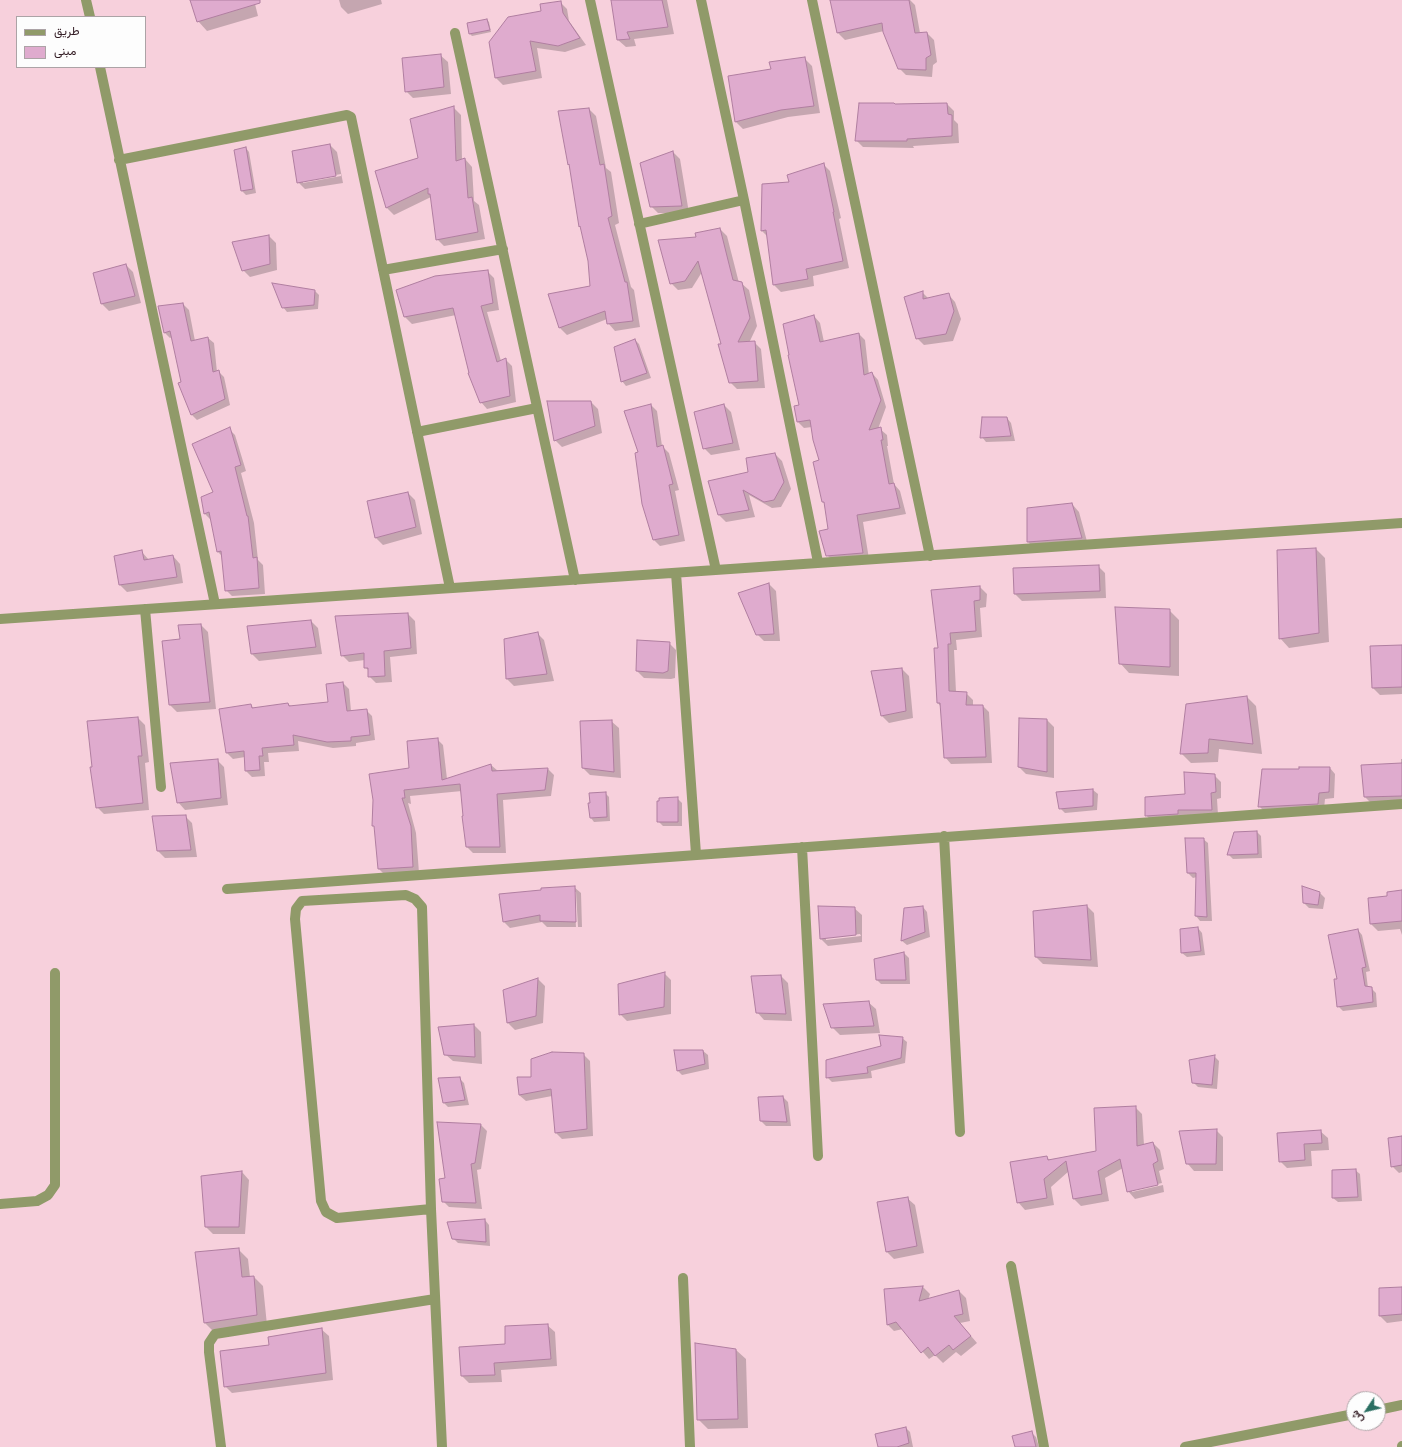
<!DOCTYPE html>
<meta charset="utf-8">
<style>
body{margin:0}
#map{position:relative;width:1402px;height:1447px;overflow:hidden;background:#f7d0dc;font-family:Quicksand,Vazirmatn,sans-serif}
canvas{display:block}
.legend{position:absolute;left:16px;top:16px;width:130px;height:52px;box-sizing:border-box;background:#fdfdfd;border:1px solid #aca3a6;margin:0;padding:5px 7px;list-style:none;font-size:12px;color:#321b23}
.legend li{display:flex;align-items:center;gap:8px;height:20px}
.legend b{width:20px;border:1px solid #aca3a6}
.north{position:absolute;left:1346px;top:1391px;width:40px;height:40px;box-sizing:border-box;background:#fdfdfd;border:1px solid #aca3a6;border-radius:50%;rotate:235deg;font-size:11px;font-weight:700;line-height:16px;text-align:center;color:#321b23}
.north::after{content:'';display:block;margin:auto;width:14px;height:18px;background:#2b6f62;clip-path:polygon(50% 0,100% 100%,50% 72%,0 100%)}
</style>
<div id="map">
<canvas width="1402" height="1447"></canvas>
<ul class="legend">
<li><b style="height:5px;background:#909a69"></b>طريق</li>
<li><b style="height:11px;background:#dfabce"></b>مبنى</li>
</ul>
<div class="north">ش</div>
</div>
<script>
const c = document.querySelector('canvas').getContext('2d');
c.lineJoin = 'round';
function fillPath(path, color) {
  c.fillStyle = color;
  c.fill(path, 'evenodd');
}
function toPath(rows) {
  const path = new Path2D();
  for (const r of rows) {
    path.moveTo(r[0], r[1]);
    for (let i = 2; i < r.length; i += 2) path.lineTo(r[i], r[i + 1]);
  }
  return path;
}
function trace(path, color, width, dash) {
  c.strokeStyle = color;
  c.lineWidth = width;
  c.lineCap = dash ? 'butt' : 'round';
  c.setLineDash(dash || []);
  c.stroke(path);
}
fillPath(toPath([
 [191,0,254,0,258,16,207,31,198,21],
 [339,0,381,0,382,4,348,14,341,7],
 [612,0,667,0,674,34,634,39,636,46,626,47,618,40],
 [831,0,910,0,915,5,920,33,927,33,934,40,937,62,933,65,932,77,906,75,899,68,884,31,845,40,838,33],
 [560,2,567,9,569,21,586,45,565,52,537,48,542,78,503,85,496,78,490,42],
 [487,20,489,22,491,32,472,36,470,34,468,24],
 [440,55,448,62,451,94,413,98,406,91],
 [805,59,812,66,820,113,788,117,743,129,736,122,772,69],
 [947,104,954,111,954,120,958,124,959,143,913,146,914,148,863,147,856,140],
 [454,108,461,115,462,160,465,159,472,167,474,201,479,205,485,239,444,246,437,239,431,197,394,215,387,208,376,171,419,159],
 [589,109,596,116,606,168,611,172,619,223,615,225,631,287,634,290,640,327,615,331,608,323,607,319,567,335,560,328,591,287,589,261,582,229,580,226,571,166,568,164],
 [330,145,337,152,343,183,305,189,298,182],
 [341,174,341,176,303,183,303,181],
 [246,148,249,152,256,193,246,195,242,191],
 [673,152,680,159,689,213,658,213,651,206],
 [823,164,830,171,841,218,839,219,849,268,813,276,814,286,781,292,774,285,768,237,762,231,791,183],
 [720,229,727,236,739,283,741,283,749,290,757,326,749,343,754,342,761,349,765,388,737,389,730,382,722,345,702,272,692,288,678,290,671,283,697,238],
 [269,236,276,243,277,270,250,277,243,270],
 [126,265,133,272,141,303,109,311,102,304,94,273],
 [487,271,494,278,499,310,487,312,501,361,506,360,512,366,516,402,487,409,481,402,456,315,412,324,405,317,397,291],
 [315,291,319,295,318,309,287,312,283,307],
 [922,292,929,299,948,294,955,302,961,319,953,341,924,345,917,338],
 [183,304,189,310,195,341,208,338,214,343,217,372,218,371,224,377,230,405,197,420,192,415,180,383,182,383,172,337,170,338,164,332],
 [814,316,820,323,824,342,859,334,865,340,869,375,872,373,878,380,886,407,878,429,880,429,887,435,888,446,887,446,894,484,900,491,906,514,863,522,869,559,834,562,827,555,829,530,825,504,823,502,820,461,812,427,804,428,798,422],
 [635,340,639,344,651,378,626,386,622,381],
 [591,402,598,409,602,433,562,447,555,440],
 [651,405,657,411,662,446,669,453,679,490,675,491,685,541,660,546,654,540,643,504,639,453],
 [724,405,731,412,740,450,711,455,704,448],
 [1007,418,1011,423,1015,441,986,442,982,437],
 [229,429,235,435,246,471,241,473,254,523,258,560,263,565,265,594,232,596,226,590,222,556,218,552,211,520,205,514,202,498,214,492],
 [775,454,782,461,791,489,781,507,772,508,749,495,755,517,726,522,719,515,749,473],
 [408,493,415,500,422,534,383,545,376,538],
 [1072,504,1079,512,1088,545,1035,549,1028,542],
 [1316,549,1325,558,1329,642,1289,648,1280,638],
 [141,551,149,560,173,556,180,564,183,583,127,592,120,585,115,557],
 [1098,566,1105,573,1106,598,1022,601,1015,594],
 [769,584,776,591,780,641,764,641,757,634],
 [980,587,987,594,986,607,980,608,982,637,956,640,957,650,954,650,956,692,966,693,973,700,973,706,983,706,989,712,992,763,951,764,945,757,941,707,938,703,935,649,939,649,932,591],
 [1169,610,1179,620,1179,676,1129,673,1120,663],
 [408,614,415,621,417,654,390,657,392,682,376,683,369,676,369,671,365,667,365,660,349,662,342,655],
 [311,621,318,628,322,654,259,661,252,654],
 [201,625,208,632,216,709,177,712,170,705,181,640],
 [537,633,544,640,554,681,514,686,507,679],
 [669,643,676,650,675,678,671,679,644,678,637,671],
 [1402,646,1402,694,1380,695,1373,688],
 [902,669,909,676,913,718,889,723,882,716],
 [343,683,349,689,351,711,366,710,372,716,375,740,356,743,356,746,333,748,298,741,299,751,268,753,269,762,264,762,265,776,252,777,246,771,245,757,233,759,227,753,251,705,254,709,288,704,291,706,329,703],
 [1247,697,1256,706,1262,754,1219,749,1218,762,1191,763,1181,753],
 [138,718,145,725,149,762,145,763,149,810,104,814,97,807],
 [1047,720,1054,727,1054,778,1026,774,1019,767],
 [611,721,619,728,621,778,590,775,583,768],
 [437,739,443,745,447,779,491,765,498,771,548,769,554,775,551,796,503,800,506,853,473,853,467,847,462,791,410,796,411,804,408,803,416,833,419,873,385,875,379,869,375,828,373,825,410,768],
 [1401,759,1402,759,1402,802,1371,803,1365,797,1401,764],
 [217,760,224,767,228,805,185,810,178,802],
 [1330,768,1335,774,1334,798,1325,799,1324,809,1265,812,1259,806,1300,770],
 [1214,775,1221,782,1221,798,1217,799,1218,815,1152,822,1146,815,1186,795],
 [1093,790,1098,794,1097,810,1065,813,1060,808,1057,793],
 [605,793,609,797,610,821,594,822,591,818,589,804],
 [677,798,682,803,682,826,663,826,658,821],
 [185,816,192,823,197,857,165,858,158,851],
 [1257,832,1261,836,1262,858,1233,859,1228,854],
 [1203,839,1208,843,1212,921,1200,921,1196,916,1197,877,1193,878,1188,873],
 [574,887,581,893,582,927,547,927,542,922,510,928,504,922],
 [574,892,576,892,578,927,576,927],
 [1303,887,1320,893,1325,898,1323,909,1309,908,1304,903],
 [1402,891,1402,935,1400,929,1378,931,1371,924,1388,897],
 [1087,906,1094,913,1098,967,1043,964,1036,957],
 [923,907,927,912,930,937,907,945,902,941,905,909],
 [854,908,862,915,862,942,828,946,821,939],
 [860,934,861,936,826,940,826,938],
 [1198,928,1202,933,1205,955,1187,957,1182,953],
 [1358,930,1362,935,1370,971,1366,972,1368,988,1371,988,1376,993,1377,1007,1343,1011,1338,1006,1338,979],
 [904,953,909,958,910,984,881,984,877,980],
 [664,973,671,980,671,1014,627,1021,620,1014],
 [781,976,788,983,792,1021,764,1020,757,1012],
 [538,979,545,986,543,1023,515,1030,508,1023],
 [868,1002,876,1009,880,1033,840,1035,832,1027],
 [474,1025,481,1032,482,1064,453,1061,445,1054,439,1028],
 [902,1038,907,1042,905,1063,871,1071,872,1078,832,1082,827,1077],
 [703,1051,708,1055,709,1069,682,1075,678,1071],
 [583,1054,590,1061,593,1136,562,1139,556,1133,552,1096,526,1101,519,1095,532,1078],
 [1214,1056,1219,1061,1217,1089,1198,1087,1193,1082],
 [459,1078,464,1083,469,1105,448,1107,444,1103],
 [783,1097,788,1102,791,1126,766,1126,761,1121],
 [1135,1107,1142,1114,1144,1145,1153,1143,1160,1150,1164,1169,1159,1171,1162,1183,1132,1190,1132,1192,1163,1185,1164,1192,1135,1199,1128,1191,1123,1168,1105,1178,1109,1201,1081,1206,1074,1199,1069,1171,1051,1187,1054,1205,1025,1210,1018,1202,1046,1157,1050,1160,1097,1152],
 [438,1123,481,1125,487,1131,481,1169,477,1170,482,1209,449,1207,443,1201,446,1179],
 [1216,1130,1223,1137,1223,1171,1194,1171,1187,1163],
 [1320,1131,1328,1138,1329,1150,1311,1151,1312,1166,1287,1168,1280,1161],
 [1402,1137,1402,1172,1399,1173,1392,1166],
 [1355,1170,1360,1174,1362,1201,1338,1202,1333,1198],
 [242,1172,249,1180,245,1234,213,1234,206,1227,202,1177],
 [907,1198,915,1205,924,1253,894,1259,887,1252],
 [485,1220,489,1225,490,1246,458,1243,453,1238],
 [238,1249,248,1259,250,1277,254,1277,263,1286,267,1325,214,1332,205,1323],
 [923,1287,930,1294,928,1300,959,1291,966,1298,970,1321,960,1323,977,1343,961,1356,956,1352,943,1363,935,1355,929,1359,903,1329,894,1331,887,1324],
 [1402,1288,1402,1321,1387,1323,1380,1316],
 [547,1325,555,1332,557,1366,501,1370,502,1382,469,1383,462,1376,506,1345],
 [321,1329,329,1336,333,1380,232,1393,225,1386,270,1346],
 [736,1350,746,1359,748,1428,708,1429,698,1419],
 [906,1428,910,1432,913,1447,879,1447],
 [1031,1432,1036,1437,1039,1447,1016,1447]
]), '#0003');
const building = toPath([
 [190,0,260,0,260,3,197,22,190,0],
 [611,0,662,0,668,27,627,32,630,39,617,40,611,0],
 [830,0,909,0,915,33,927,32,931,55,926,58,926,70,898,69,883,32,882,23,837,33,830,0],
 [561,1,563,13,580,38,558,46,530,41,536,71,495,78,489,42,508,17,541,11,540,4,561,1],
 [487,19,490,30,469,34,467,23,487,19],
 [441,54,444,87,405,92,402,58,441,54],
 [805,57,814,106,781,110,735,122,728,76,771,69,769,62,805,57],
 [859,103,894,103,895,104,947,103,948,114,952,115,952,136,907,139,907,141,855,141,859,103],
 [454,106,456,161,465,158,468,198,472,197,478,232,436,240,430,194,428,194,428,188,386,208,375,171,418,158,410,119,454,106],
 [589,108,600,165,604,164,612,216,608,218,625,282,627,282,633,321,607,324,605,311,559,328,548,294,590,286,588,261,580,226,579,227,569,164,568,165,558,111,589,108],
 [330,144,336,176,297,183,292,151,330,144],
 [246,147,253,189,241,191,234,150,246,147],
 [673,151,682,206,650,207,640,163,673,151],
 [824,163,834,212,833,212,843,261,806,269,808,279,773,285,766,230,761,231,762,184,789,182,787,175,824,163],
 [720,228,733,280,742,282,750,318,738,342,755,341,758,381,729,383,718,344,721,344,698,261,685,281,670,284,658,240,696,237,695,233,720,228],
 [269,235,270,264,242,271,232,242,269,235],
 [126,264,135,296,101,304,93,273,126,264],
 [488,270,493,303,481,306,497,362,506,358,510,396,480,403,468,373,469,373,453,308,404,317,396,290,435,276,488,270],
 [272,283,315,290,314,305,282,308,272,283],
 [923,291,923,299,949,293,954,311,946,334,916,339,904,297,923,291],
 [183,303,191,341,208,337,213,372,219,370,225,399,191,415,178,383,181,382,170,331,164,333,158,306,183,303],
 [814,315,820,342,859,333,864,375,872,372,881,400,869,430,881,427,883,440,881,440,889,484,894,483,900,508,857,515,863,553,826,556,819,531,828,529,824,502,822,502,813,462,819,460,813,440,810,420,797,422,794,406,799,405,788,355,789,355,783,324,814,315],
 [635,339,647,373,621,382,614,347,635,339],
 [547,401,591,401,595,426,554,441,547,401],
 [651,404,657,447,663,445,673,484,669,485,679,535,653,540,642,504,635,453,638,452,624,411,651,404],
 [724,404,733,443,703,449,694,412,724,404],
 [982,417,1007,417,1011,436,980,438,982,417],
 [230,427,241,465,235,467,247,516,248,516,253,558,257,557,259,588,225,591,221,551,217,552,209,512,204,514,201,497,213,492,192,444,230,427],
 [775,453,784,482,774,500,764,502,743,490,749,510,718,515,708,481,748,472,746,458,775,453],
 [408,492,416,527,375,538,367,501,408,492],
 [1072,503,1082,538,1027,542,1027,508,1072,503],
 [1316,548,1319,633,1279,639,1277,550,1316,548],
 [142,550,144,560,173,555,177,577,119,585,114,556,142,550],
 [1099,565,1100,591,1014,594,1013,568,1099,565],
 [769,583,774,634,756,635,738,593,769,583],
 [980,586,980,600,974,601,976,631,950,633,951,644,948,644,949,691,967,692,966,705,983,705,986,757,944,758,940,703,937,703,934,648,938,648,931,590,980,586],
 [1115,607,1170,609,1170,667,1119,664,1115,607],
 [408,613,411,648,384,651,385,676,368,677,368,668,364,668,364,653,341,656,335,616,408,613],
 [311,620,316,647,251,654,247,626,311,620],
 [201,624,210,702,169,705,162,641,180,639,178,625,201,624],
 [538,632,547,674,506,679,504,639,538,632],
 [637,640,670,642,668,671,663,673,636,671,637,640],
 [1402,645,1402,687,1372,688,1370,646,1402,645],
 [902,668,906,711,881,716,871,671,902,668],
 [343,682,347,711,367,709,370,735,351,737,351,741,327,742,293,735,294,745,262,748,263,756,259,756,260,770,245,771,244,751,226,753,219,709,251,704,252,708,288,703,289,706,328,702,326,684,343,682],
 [1247,696,1253,744,1209,739,1208,753,1180,754,1186,704,1247,696],
 [138,717,142,756,138,756,143,803,96,808,90,767,92,767,87,721,138,717],
 [1019,718,1047,719,1047,772,1018,767,1019,718],
 [612,720,614,772,582,768,580,721,612,720],
 [438,738,442,780,491,764,492,771,548,768,545,790,497,794,500,847,466,847,462,816,463,816,460,784,404,790,405,798,402,798,411,826,413,867,378,869,374,826,372,826,373,800,369,774,409,768,407,741,438,738],
 [218,759,221,798,177,803,170,763,218,759],
 [1402,763,1402,796,1364,797,1361,765,1402,763],
 [1299,767,1330,767,1329,792,1319,793,1318,804,1258,807,1262,769,1299,769,1299,767],
 [1184,772,1215,774,1216,792,1211,793,1212,810,1178,810,1178,814,1145,816,1145,797,1185,794,1184,772],
 [1093,789,1093,806,1059,809,1056,792,1093,789],
 [606,792,607,817,590,818,588,803,590,803,589,793,606,792],
 [678,797,678,822,657,822,657,801,659,801,659,798,678,797],
 [186,815,191,850,157,851,152,816,186,815],
 [1257,831,1258,854,1227,855,1234,832,1257,831],
 [1185,838,1204,838,1207,917,1195,916,1196,873,1187,873,1185,838],
 [575,886,576,922,540,921,540,915,503,922,499,894,541,890,541,888,575,886],
 [1302,886,1320,892,1318,905,1303,903,1302,886],
 [1402,890,1402,921,1370,924,1368,898,1387,896,1387,892,1402,890],
 [1087,905,1091,960,1035,957,1033,911,1087,905],
 [818,906,855,907,856,935,820,939,818,906],
 [923,906,925,932,901,941,904,908,923,906],
 [1198,927,1201,951,1181,953,1180,929,1198,927],
 [1358,929,1366,967,1362,968,1365,986,1372,987,1373,1002,1337,1007,1334,979,1337,979,1328,935,1358,929],
 [904,952,906,980,876,980,874,959,904,952],
 [665,972,664,1007,619,1015,618,984,665,972],
 [781,975,786,1014,756,1013,751,976,781,975],
 [538,978,536,1016,507,1023,503,990,538,978],
 [869,1001,874,1026,831,1028,823,1004,869,1001],
 [474,1024,475,1057,444,1055,438,1027,474,1024],
 [879,1035,903,1037,901,1058,867,1067,868,1073,826,1078,826,1060,881,1046,879,1035],
 [674,1050,703,1050,705,1064,677,1071,674,1050],
 [552,1052,584,1053,587,1129,555,1133,551,1089,519,1095,517,1077,531,1077,531,1059,552,1052],
 [1215,1055,1212,1085,1192,1083,1189,1060,1215,1055],
 [460,1077,465,1100,443,1103,438,1078,460,1077],
 [783,1096,787,1122,760,1121,758,1097,783,1096],
 [1136,1106,1137,1146,1153,1142,1158,1161,1153,1164,1158,1185,1127,1192,1120,1159,1098,1171,1102,1194,1073,1199,1066,1161,1044,1179,1047,1198,1017,1203,1010,1162,1047,1156,1048,1160,1096,1151,1094,1108,1136,1106],
 [437,1122,481,1124,475,1163,471,1164,476,1203,442,1202,439,1179,445,1178,437,1122],
 [1217,1129,1216,1164,1186,1164,1179,1131,1217,1129],
 [1321,1130,1322,1143,1304,1144,1305,1160,1279,1162,1277,1133,1321,1130],
 [1402,1136,1402,1165,1391,1167,1388,1138,1402,1136],
 [1356,1169,1358,1197,1332,1198,1332,1170,1356,1169],
 [242,1171,239,1227,205,1227,201,1176,242,1171],
 [908,1197,917,1246,886,1252,877,1202,908,1197],
 [485,1219,486,1242,452,1239,447,1222,485,1219],
 [239,1248,242,1277,254,1276,257,1315,204,1323,195,1252,239,1248],
 [923,1286,919,1301,959,1290,963,1314,954,1316,971,1336,953,1350,949,1345,935,1356,928,1347,921,1353,896,1322,887,1325,884,1289,923,1286],
 [1402,1287,1402,1314,1379,1316,1379,1288,1402,1287],
 [548,1324,551,1359,494,1363,495,1375,461,1376,459,1347,505,1344,505,1326,548,1324],
 [322,1328,326,1373,224,1387,220,1351,269,1345,268,1337,322,1328],
 [695,1343,736,1349,738,1419,697,1420,695,1343],
 [906,1427,909,1443,897,1447,878,1447,875,1434,906,1427],
 [1032,1431,1036,1447,1015,1447,1012,1436,1032,1431]
]);
fillPath(building, '#dfabce');
trace(building, '#b07ea0', 1);
trace(toPath([
 [86,0,90,17],
 [590,0,716,570],
 [701,0,744,200,818,562],
 [812,0,930,556],
 [455,33,575,580],
 [100,67,215,604],
 [119,160,347,115,351,117,450,588],
 [639,224,744,200],
 [383,270,503,249],
 [417,432,537,408],
 [676,573,696,854],
 [145,609,161,787],
 [0,619,1402,523],
 [944,836,960,1132],
 [802,847,818,1156],
 [227,889,1402,804],
 [0,1204,37,1201,48,1195,55,1185,55,973],
 [431,1209,337,1218,326,1212,321,1201,295,919,296,909,302,901,406,895,415,899,422,907,431,1209,442,1447],
 [1011,1266,1044,1447],
 [683,1278,690,1447],
 [1378,1410,1402,1405],
 [221,1447,209,1352,209,1343,215,1334,435,1299],
 [1185,1447,1354,1414],
 [1402,1447,1402,1446]
]), '#909a69', 10);
</script>
